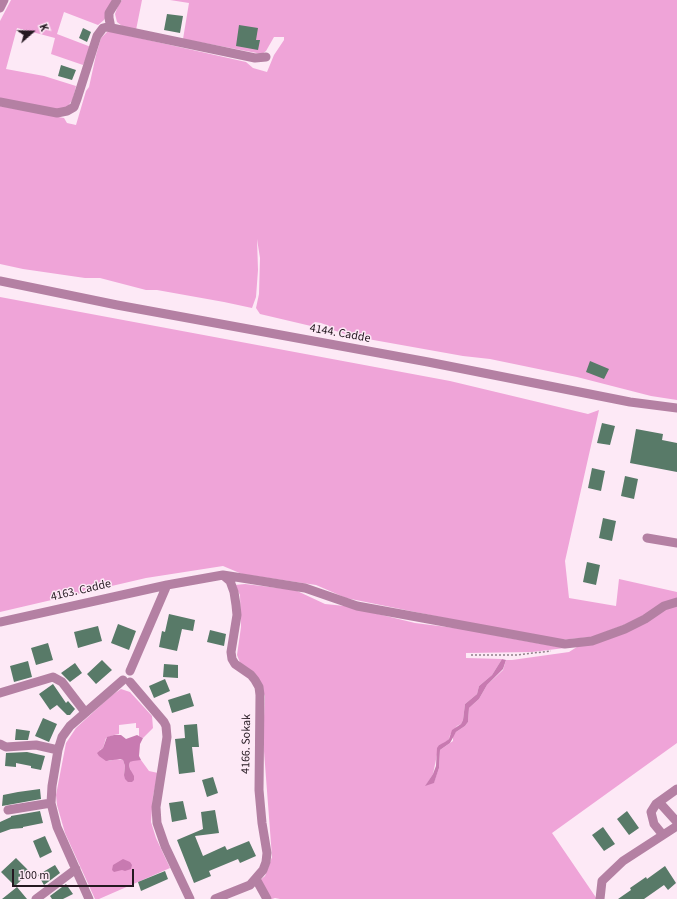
<!DOCTYPE html>
<style>
body{margin:0}
#map{position:relative;width:677px;height:899px;overflow:hidden;background:#fde9f6;font-family:"Source Sans 3",sans-serif}
canvas{display:block}
.north{position:absolute;left:12px;top:12px;width:40px;height:40px;-webkit-text-stroke:3px #fde9f6;paint-order:stroke;rotate:70deg;font-size:11px;font-weight:700;line-height:16px;text-align:center;color:#251921}
.north::after{content:'';display:block;margin:auto;width:14px;height:18px;background:#251921;clip-path:polygon(50% 0,100% 100%,50% 72%,0 100%)}
.scale{position:absolute;left:12px;top:869px;width:122px;height:18px;box-sizing:border-box;border:2px solid #251921;border-top:0;padding-left:5px;font-size:12px;line-height:14px;white-space:nowrap;color:#251921;-webkit-text-stroke:3px #fde9f6;paint-order:stroke}
</style>
<div id="map">
<canvas width="677" height="899"></canvas>
<div class="north">K</div>
<div class="scale">100 m</div>
</div>
<script>
const c = document.querySelector('canvas').getContext('2d');
c.lineJoin = 'round';
function fillPath(path, color) {
  c.fillStyle = color;
  c.fill(path, 'evenodd');
}
function toPath(rows) {
  const path = new Path2D();
  for (const r of rows) {
    path.moveTo(r[0], r[1]);
    for (let i = 2; i < r.length; i += 2) path.lineTo(r[i], r[i + 1]);
  }
  return path;
}
function trace(path, color, width, dash) {
  c.strokeStyle = color;
  c.lineWidth = width;
  c.lineCap = dash ? 'butt' : 'round';
  c.setLineDash(dash || []);
  c.stroke(path);
}
function label(font, color, halo, rows, align = 'center') {
  c.font = font + ' "Source Sans 3",sans-serif';
  c.lineWidth = 3;
  c.setLineDash([]);
  c.textBaseline = 'middle';
  c.strokeStyle = halo;
  c.fillStyle = color;
  for (const [text, x, y, turn = 0] of rows) {
    c.save();
    c.translate(x, y);
    c.rotate((+turn || 0) * Math.PI / 180);
    c.textAlign = isNaN(turn) ? turn : align;
    if (halo) c.strokeText(text, 0, 0);
    c.fillText(text, 0, 0);
    c.restore();
  }
}
fillPath(toPath([
 [11,0,114,0,104,20,98,25,64,12,57,34,91,47,83,65,51,54,55,38,17,28,6,69,44,76,76,86,73,99,68,106,60,110,0,99,0,21],
 [122,0,142,0,136,30,122,26,117,22,115,14,118,6],
 [170,0,677,0,677,400,651,396,577,377,490,359,463,356,351,336,333,330,329,326,321,323,315,322,311,326,260,314,256,308,259,294,260,258,257,239,258,270,256,297,252,308,224,302,157,290,146,290,100,278,85,278,23,269,0,264,0,106,64,118,67,123,76,125,86,91,89,87,96,55,101,38,108,31,246,62,253,68,267,72,274,55,284,40,284,37,274,37,266,51,262,54,183,39,189,3],
 [0,297,450,381,588,414,599,410,565,561,569,598,616,606,619,579,677,592,677,598,642,618,592,637,559,640,529,635,346,598,316,585,242,574,223,566,146,578,0,612],
 [245,584,295,590,325,604,345,606,415,623,463,629,514,639,565,648,532,652,466,653,466,658,502,659,492,675,479,686,477,694,465,704,463,720,461,724,457,726,450,735,449,739,445,743,439,745,433,774,426,785,434,782,439,768,440,750,453,741,453,736,456,732,465,726,468,722,469,708,479,699,487,685,503,670,506,660,512,660,569,652,580,645,668,608,677,606,677,743,552,833,597,899,280,899,275,898,272,899,267,897,259,881,265,876,272,857,263,738,265,696,254,672,241,665,237,655,241,627,240,595,235,585],
 [121,689,130,692,152,716,153,728,143,738,139,736,139,728,136,728,136,723,119,725,119,734,114,735,106,738,103,748,100,750,101,756,109,761,116,759,123,760,125,766,124,775,131,772,129,765,130,762,133,760,141,760,149,771,158,773,153,796,151,822,156,838,170,868,99,899,95,899,65,833,57,805,56,795,66,743,76,728,112,695]
]), '#efa4d8');
fillPath(toPath([
 [502,659,506,660,503,669,487,685,479,699,469,708,468,722,465,726,456,732,450,743,440,750,439,768,434,783,425,786,433,774,436,766,437,748,439,745,445,742,449,739,452,730,461,724,463,720,465,704,477,694,479,686,492,675],
 [114,735,121,735,126,739,137,735,143,738,140,744,139,756,141,760,133,761,130,762,129,765,130,769,134,776,134,780,132,782,128,782,125,779,124,775,125,766,123,760,120,759,106,761,99,756,97,753,103,748,107,737],
 [123,859,130,862,132,865,131,869,125,871,122,870,114,872,112,870,113,865]
]), '#c87ab1');
fillPath(toPath([
 [167,14,183,16,180,33,164,30],
 [239,25,258,28,256,40,260,40,258,50,236,46],
 [83,28,91,32,87,42,79,38],
 [61,65,76,70,72,80,58,76],
 [590,361,609,369,604,379,586,372],
 [602,423,615,426,610,445,597,443],
 [636,429,663,434,662,440,677,443,677,472,630,463],
 [592,468,605,471,601,491,588,488],
 [625,476,638,479,634,499,621,496],
 [603,518,616,521,612,541,599,538],
 [587,562,600,565,596,585,583,582],
 [169,614,195,620,193,631,182,629,177,651,159,647,162,631,165,632],
 [118,624,136,631,129,650,111,643],
 [98,626,102,641,78,648,74,632],
 [210,630,226,634,224,646,207,642],
 [48,643,53,660,36,665,31,648],
 [102,660,112,670,96,684,87,674],
 [28,661,32,677,14,682,10,666],
 [75,663,82,673,70,682,61,673],
 [164,664,178,665,178,678,163,677],
 [165,679,170,691,154,698,149,686],
 [53,684,66,703,68,701,75,709,70,715,67,715,57,705,50,710,39,694],
 [190,693,194,706,172,713,168,700],
 [43,718,57,724,49,742,35,736],
 [197,724,199,747,192,747,195,772,179,774,175,739,185,738,184,725],
 [16,729,30,731,28,740,15,740],
 [27,752,45,756,41,770,31,768,31,766,16,763,16,767,5,766,6,753],
 [213,777,218,793,207,797,202,780],
 [40,789,41,799,2,806,3,795,18,792],
 [183,801,187,819,172,822,169,803],
 [215,810,219,833,195,836,203,856,225,846,227,850,249,841,256,856,240,863,238,859,209,871,211,876,194,883,177,840,203,829,201,812],
 [40,811,43,823,23,827,23,828,11,829,0,833,0,822,11,817,11,816],
 [627,811,639,828,629,835,617,819],
 [603,827,615,844,604,851,592,835],
 [45,836,52,852,40,858,33,841],
 [16,858,30,872,15,886,1,872],
 [55,865,60,873,44,885,38,875],
 [665,866,676,883,668,890,664,885,644,899,618,899,631,890,630,888,646,877,647,879],
 [165,871,168,879,141,891,138,882],
 [66,884,73,894,63,899,52,899,50,896],
 [17,887,27,899,2,899]
]), '#587a68');
trace(toPath([
 [471,655,516,655,551,651]
]), '#90808a', 1.5, [2, 2]);
trace(toPath([
 [0,8,4,0],
 [111,28,109,18,109,13,117,0],
 [0,102,57,113,67,111,74,107,77,99,97,36,103,28,107,27,255,58,266,57],
 [0,281,117,305,428,362,630,402,677,408],
 [647,538,677,543],
 [0,622,167,585,223,575,305,588,357,606,565,644,592,641,625,629,645,619,664,606,677,602],
 [130,671,167,585],
 [130,682,164,722,166,726,167,737,156,807,157,823,165,846,190,899],
 [0,693,53,677,62,682,85,712],
 [0,744,6,747,36,745,58,750],
 [659,802,677,822],
 [8,810,51,803],
 [663,835,654,824,651,812,656,804,677,789],
 [256,879,267,899],
 [36,899,76,869],
 [89,899,57,827,51,803,52,786,58,750,62,737,70,726,123,680],
 [215,899,250,885,263,870,266,862,267,853,262,823,259,790,260,695,259,687,255,680,251,675,235,664,232,659,231,652,237,615,236,605,234,592,230,581,223,575],
 [600,899,602,881,623,861,677,826]
]), '#b480a3', 9);
label('12px', '#251921', '#fde9f6', [
 ["4144. Cadde",340,334,10],
 ["4163. Cadde",81,591,-13],
 ["4166. Sokak",247,744,-89]
]);
</script>
